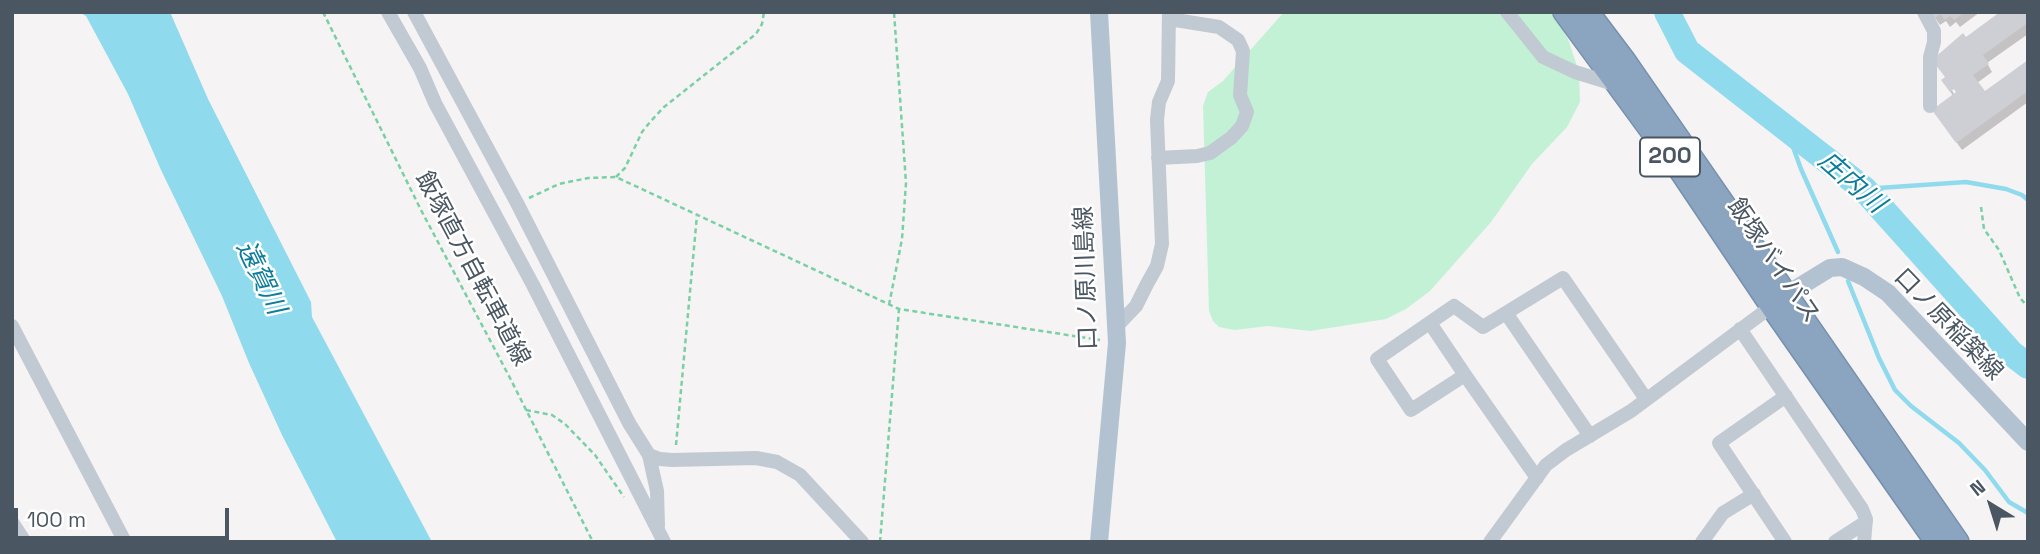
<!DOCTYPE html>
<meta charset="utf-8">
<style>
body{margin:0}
#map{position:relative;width:2040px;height:554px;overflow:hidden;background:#f5f3f3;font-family:"Space Grotesk",sans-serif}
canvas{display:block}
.frame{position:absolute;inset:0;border:14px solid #4a5661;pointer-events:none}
.north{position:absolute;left:1956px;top:470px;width:70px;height:70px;-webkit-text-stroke:5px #fff;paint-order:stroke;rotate:322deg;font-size:19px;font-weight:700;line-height:28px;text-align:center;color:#4a5661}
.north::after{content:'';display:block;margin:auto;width:24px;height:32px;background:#4a5661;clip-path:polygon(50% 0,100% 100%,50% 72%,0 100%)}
.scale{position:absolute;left:14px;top:508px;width:215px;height:32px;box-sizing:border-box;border:4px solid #4a5661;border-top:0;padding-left:9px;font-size:21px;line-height:24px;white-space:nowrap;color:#4a5661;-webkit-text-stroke:5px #fff;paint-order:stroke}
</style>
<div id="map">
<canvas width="2040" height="554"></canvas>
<div class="frame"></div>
<div class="north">N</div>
<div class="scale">100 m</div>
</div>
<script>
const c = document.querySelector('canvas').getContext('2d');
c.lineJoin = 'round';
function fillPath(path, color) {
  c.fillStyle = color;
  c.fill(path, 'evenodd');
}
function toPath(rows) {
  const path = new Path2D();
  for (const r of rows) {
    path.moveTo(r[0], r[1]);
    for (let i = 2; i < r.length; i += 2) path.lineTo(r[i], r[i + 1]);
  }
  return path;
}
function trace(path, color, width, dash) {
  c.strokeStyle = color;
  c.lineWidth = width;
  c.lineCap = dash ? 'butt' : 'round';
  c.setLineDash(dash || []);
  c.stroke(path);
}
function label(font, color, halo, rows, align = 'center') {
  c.font = font + ' "Space Grotesk","Noto Sans JP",sans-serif';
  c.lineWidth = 5;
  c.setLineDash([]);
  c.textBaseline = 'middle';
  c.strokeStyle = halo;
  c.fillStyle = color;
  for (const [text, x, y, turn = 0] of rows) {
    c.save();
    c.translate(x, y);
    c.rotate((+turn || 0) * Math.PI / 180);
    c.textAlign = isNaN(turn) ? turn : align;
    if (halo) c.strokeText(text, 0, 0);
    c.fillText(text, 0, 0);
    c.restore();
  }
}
fillPath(toPath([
 [1284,12,1553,12,1568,39,1579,72,1580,102,1567,127,1532,164,1491,222,1430,291,1406,309,1386,319,1310,331,1268,326,1234,330,1219,327,1213,321,1209,311,1203,106,1208,92,1223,81]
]), '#c3f1d5');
fillPath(toPath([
 [79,12,170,12,208,99,311,302,312,317,432,542,337,542,282,435,249,363,222,296,161,170,128,94,86,16]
]), '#90daee');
fillPath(toPath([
 [1931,12,1980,12,1960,27,1956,22,1950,27,1946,21,1940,25],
 [2003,12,2028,12,2028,34,1987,63,1992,72,1977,83,1985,94,2027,63,2028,102,1962,150,1934,110,1953,96,1943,80,1946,78,1934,60,1963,36,1966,39],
 [1951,81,1957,92,1957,94,1954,94,1948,83]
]), '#0003');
trace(toPath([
 [1785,125,1801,169,1838,252],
 [1864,189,1966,182,2006,189,2022,195,2028,200],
 [1848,281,1879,358,1895,390,1911,406,1959,443,1985,470,2009,502,2028,513]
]), '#90daee', 4.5);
trace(toPath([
 [1667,12,1687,51,1864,189,2011,353,2028,366]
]), '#90daee', 26);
fillPath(toPath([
 [1929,12,1965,12,1954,20,1950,16,1945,20,1940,14,1934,19],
 [2000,12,2028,12,2028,27,2026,24,1983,55,1989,64,1973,75,1985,91,2028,60,2028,91,1956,143,1932,110,1956,92,1954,89,1950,92,1941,80,1945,77,1932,60,1963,33,1966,37]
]), '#cdcfd5');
const highway = toPath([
 [1564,12,1679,169,1771,306,1936,542],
 [1588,12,1625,61,1958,542]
]);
trace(highway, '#7690ad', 24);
trace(toPath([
 [323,12,421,210,510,378,593,542],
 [616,177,625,168,642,132,650,122,664,107,756,34,762,24,764,12],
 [529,198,559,184,588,178,616,177,899,309,1100,340],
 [1981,207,1984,229,1999,250,2020,298,2028,307],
 [889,305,902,239,906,183,894,12],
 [526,410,552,415,565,424,595,455,624,497],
 [676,445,697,215],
 [880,542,899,309]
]), '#7ad0a6', 2.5, [5, 3.5]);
trace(toPath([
 [388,12,420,68,435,103,533,285,664,542],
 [414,12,517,203,629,423,649,455,660,459,672,460,756,458,777,462,800,475,862,542],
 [1507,12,1543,57,1575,72,1617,85],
 [1924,12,1934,31,1934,42,1930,57,1930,106],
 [1158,158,1197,156,1210,153,1231,138,1242,126,1247,112,1240,95,1243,51,1238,40,1219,27,1169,19],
 [1506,313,1590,436],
 [1430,323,1465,375],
 [12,326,125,542],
 [1116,327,1136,306,1147,284,1157,266,1162,244,1157,120,1159,102,1168,81,1169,12],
 [1740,329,1862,509,1866,519,1864,542],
 [649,455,657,491,658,526],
 [1537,478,1465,375,1411,410,1377,359,1454,306,1483,327,1563,278,1646,399],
 [12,522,25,542],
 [1490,542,1546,465,1566,450,1631,411,1776,303],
 [1702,542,1723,513,1754,494],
 [1785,542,1719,443,1786,396],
 [1835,542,1866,522]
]), '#c1cad2', 14);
trace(toPath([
 [1786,295,1830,268,1842,267,1864,277,1888,293,2028,442],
 [1099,542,1117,343,1099,12]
]), '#b3c2d1', 18);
trace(highway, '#8ba5c1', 21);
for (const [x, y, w] of [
 [1670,157,60]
]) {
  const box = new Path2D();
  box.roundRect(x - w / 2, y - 19.5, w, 39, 5);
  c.fillStyle = '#fff';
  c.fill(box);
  trace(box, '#4a5661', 2);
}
label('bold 23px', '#4a5661', null, [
 ["200",1670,157]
]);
label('24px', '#4a5661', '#fff', [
 ["飯塚バイパス",1773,261,56],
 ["飯塚直方自転車道線",472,269,62],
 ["口ノ原川島線",1087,278,-92],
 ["口ノ原稲築線",1948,325,46]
]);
label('italic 26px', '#0c7c9b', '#fff', [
 ["庄内川",1851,183,41],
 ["遠賀川",260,278,64]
]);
</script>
